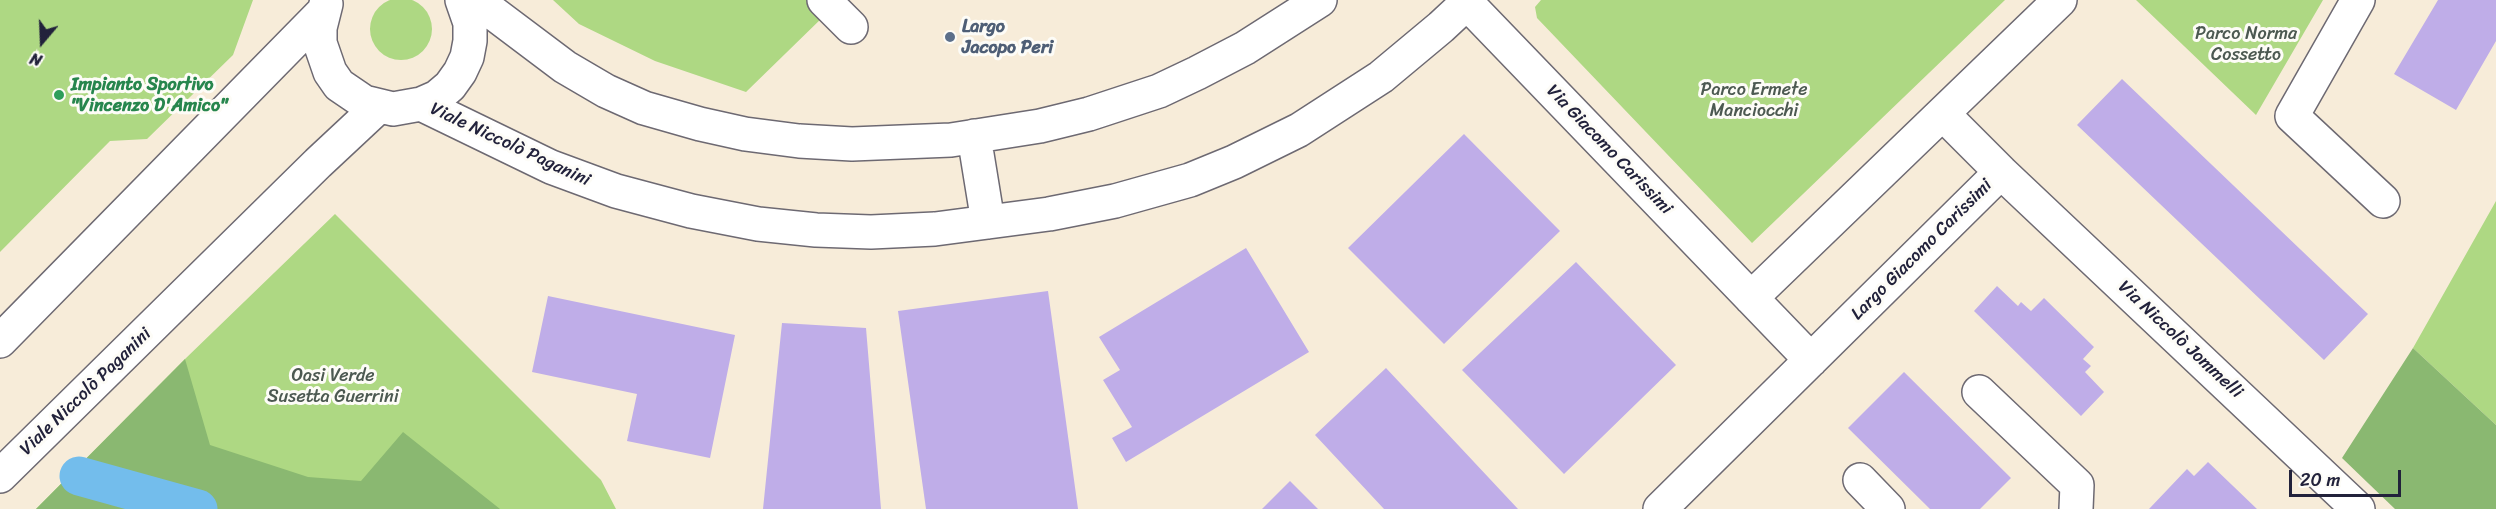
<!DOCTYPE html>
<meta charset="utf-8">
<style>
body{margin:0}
#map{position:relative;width:2496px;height:509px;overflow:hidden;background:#f7ecd9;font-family:Sriracha,sans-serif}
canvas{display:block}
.north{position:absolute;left:12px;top:12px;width:60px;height:60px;-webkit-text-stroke:4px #fdfcf7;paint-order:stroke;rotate:199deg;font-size:16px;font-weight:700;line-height:24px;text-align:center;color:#22223b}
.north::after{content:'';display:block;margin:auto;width:21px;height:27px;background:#22223b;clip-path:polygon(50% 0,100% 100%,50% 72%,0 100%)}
.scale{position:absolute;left:2289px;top:470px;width:112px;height:27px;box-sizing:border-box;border:3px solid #22223b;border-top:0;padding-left:8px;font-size:18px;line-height:21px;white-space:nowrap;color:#22223b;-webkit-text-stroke:4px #fdfcf7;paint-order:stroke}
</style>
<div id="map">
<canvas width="2496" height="509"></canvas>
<div class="north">N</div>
<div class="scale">20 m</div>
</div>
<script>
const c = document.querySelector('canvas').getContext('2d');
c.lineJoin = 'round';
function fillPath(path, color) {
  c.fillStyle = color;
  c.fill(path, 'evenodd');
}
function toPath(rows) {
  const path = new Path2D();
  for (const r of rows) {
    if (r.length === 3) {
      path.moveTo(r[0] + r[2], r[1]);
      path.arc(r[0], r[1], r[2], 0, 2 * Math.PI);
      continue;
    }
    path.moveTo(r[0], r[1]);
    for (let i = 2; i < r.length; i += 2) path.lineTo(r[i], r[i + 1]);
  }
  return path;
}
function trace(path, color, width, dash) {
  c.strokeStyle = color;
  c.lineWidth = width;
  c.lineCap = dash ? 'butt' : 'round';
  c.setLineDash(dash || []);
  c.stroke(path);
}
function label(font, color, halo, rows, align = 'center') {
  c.font = font + ' Sriracha,sans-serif';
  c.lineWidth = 6;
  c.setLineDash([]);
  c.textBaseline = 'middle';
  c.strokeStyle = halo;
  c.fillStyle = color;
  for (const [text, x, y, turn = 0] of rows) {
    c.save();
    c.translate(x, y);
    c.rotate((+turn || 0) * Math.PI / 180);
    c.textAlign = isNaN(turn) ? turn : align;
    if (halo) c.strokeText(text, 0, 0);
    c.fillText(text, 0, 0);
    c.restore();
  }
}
fillPath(toPath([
 [401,29,31],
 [0,0,253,0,233,55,147,139,110,141,0,252],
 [553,0,810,0,825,15,746,92,655,61,579,24],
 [1541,0,2005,0,1752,243,1537,18,1535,7],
 [2136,0,2323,0,2256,115],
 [2496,201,2496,425,2413,348],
 [335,214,601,480,616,509,36,509,185,359]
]), '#aed883');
fillPath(toPath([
 [2413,348,2496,425,2496,509,2395,509,2342,458],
 [185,359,210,445,308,477,361,481,403,432,500,509,36,509]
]), '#8ab871');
trace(toPath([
 [79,476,198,509]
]), '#73bdec', 39);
fillPath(toPath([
 [2438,0,2496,0,2496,41,2456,110,2394,74],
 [2122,79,2368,314,2324,360,2077,125],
 [1464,134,1560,231,1444,344,1348,248],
 [1246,248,1309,352,1126,462,1112,438,1132,427,1103,380,1120,370,1099,337],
 [1576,262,1676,365,1564,474,1462,370],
 [1997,286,2018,306,2021,302,2031,311,2044,298,2094,347,2083,359,2091,366,2085,372,2104,392,2081,416,1974,311],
 [1048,291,1078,509,926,509,898,311],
 [548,296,735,335,710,458,627,441,637,394,532,372],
 [782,323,866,328,881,509,763,509],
 [1386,368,1518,509,1384,509,1315,435],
 [1904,372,2011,478,1980,509,1930,509,1848,428],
 [2208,462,2257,509,2149,509,2187,469,2194,476],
 [1290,481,1318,509,1262,509]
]), '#bfade8');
const minor = toPath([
 [476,0,565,67,606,91,644,108,700,124,745,134,799,141,852,144,951,140,1040,126,1089,114,1159,91,1197,73,1245,48,1320,0],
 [824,0,851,27],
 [2358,0,2292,116,2383,201],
 [1467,3,1811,360],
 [326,4,320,28,320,43,330,72,339,85,364,102,393,109,421,104,437,97,450,86,460,72,467,57,470,41,470,23,462,0],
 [421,104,551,167,616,191,691,211,758,224,816,230,871,232,935,229,1049,214,1115,201,1190,180,1234,162,1299,130,1381,77,1441,27,1470,0],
 [1943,114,2001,172,2358,509],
 [974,136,988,222],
 [1751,298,2060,0],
 [0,341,322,13],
 [1979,392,2077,485,2076,509],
 [0,476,318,163,378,107],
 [1860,480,1888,509],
 [1660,509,2001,172]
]);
trace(minor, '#6d6972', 36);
trace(minor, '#fff', 33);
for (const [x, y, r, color] of [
 [950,37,6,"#5c6f8a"],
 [59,95,6,"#2e9e5b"]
]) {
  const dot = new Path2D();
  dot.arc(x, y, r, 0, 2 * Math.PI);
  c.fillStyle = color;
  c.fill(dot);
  trace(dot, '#fdfcf7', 2);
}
label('bold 18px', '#4e5e75', '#fdfcf7', [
 ["Largo",962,27],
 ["Jacopo Peri",962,48]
], 'left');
label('18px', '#4c5951', '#fdfcf7', [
 ["Parco Norma",2246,34],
 ["Cossetto",2246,55],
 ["Parco Ermete",1754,90],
 ["Manciocchi",1754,111],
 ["Oasi Verde",333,376],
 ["Susetta Guerrini",333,397]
]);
label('bold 18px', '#27864d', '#fdfcf7', [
 ["Impianto Sportivo",71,85],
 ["\"Vincenzo D'Amico\"",71,106]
], 'left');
label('18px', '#22223b', '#fdfcf7', [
 ["Viale Niccolò Paganini",510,145,25],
 ["Via Giacomo Carissimi",1609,150,46],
 ["Largo Giacomo Carissimi",1922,250,-45],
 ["Via Niccolò Jommelli",2180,340,43],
 ["Viale Niccolò Paganini",86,392,-44]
]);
</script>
